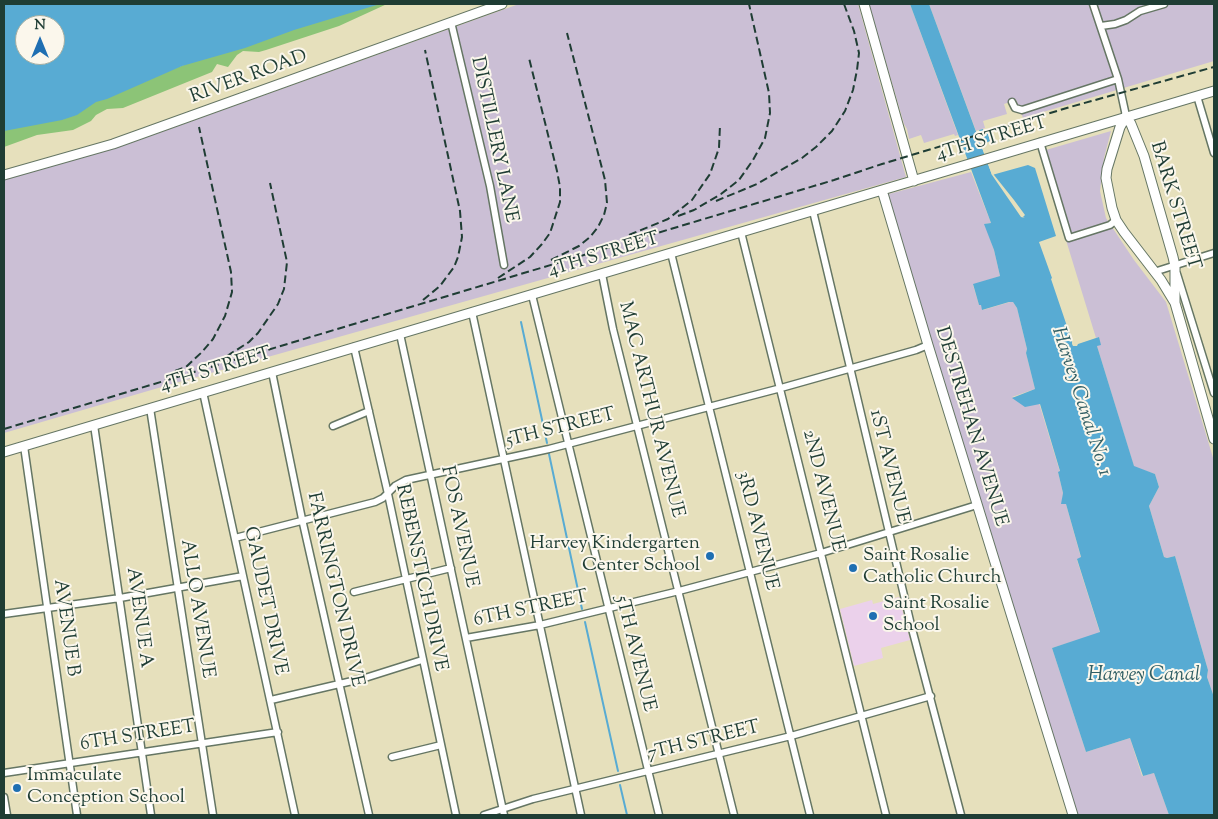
<!DOCTYPE html>
<style>
body{margin:0}
#map{position:relative;width:1218px;height:819px;overflow:hidden;background:#e6e0bc;font-family:"Sorts Mill Goudy",serif}
canvas{display:block}
.frame{position:absolute;inset:0;border:5px solid #1f3d34;pointer-events:none}
.north{position:absolute;left:15px;top:15px;width:50px;height:50px;box-sizing:border-box;background:#fbf7ec;border:1px solid #a3ada2;border-radius:50%;rotate:0deg;font-size:14px;font-weight:700;line-height:20px;text-align:center;color:#1f3d34}
.north::after{content:'';display:block;margin:auto;width:18px;height:22px;background:#1f6fb2;clip-path:polygon(50% 0,100% 100%,50% 72%,0 100%)}
</style>
<div id="map">
<canvas width="1218" height="819"></canvas>
<div class="frame"></div>
<div class="north">N</div>
</div>
<script>
const c = document.querySelector('canvas').getContext('2d');
c.lineJoin = 'round';
function fillPath(path, color) {
  c.fillStyle = color;
  c.fill(path, 'evenodd');
}
function toPath(rows) {
  const path = new Path2D();
  for (const r of rows) {
    path.moveTo(r[0], r[1]);
    for (let i = 2; i < r.length; i += 2) path.lineTo(r[i], r[i + 1]);
  }
  return path;
}
function trace(path, color, width, dash) {
  c.strokeStyle = color;
  c.lineWidth = width;
  c.lineCap = dash ? 'butt' : 'round';
  c.setLineDash(dash || []);
  c.stroke(path);
}
function label(font, color, halo, rows, align = 'center') {
  c.font = font + ' "Sorts Mill Goudy",serif';
  c.lineWidth = 4;
  c.setLineDash([]);
  c.textBaseline = 'middle';
  c.strokeStyle = halo;
  c.fillStyle = color;
  for (const [text, x, y, turn = 0] of rows) {
    c.save();
    c.translate(x, y);
    c.rotate((+turn || 0) * Math.PI / 180);
    c.textAlign = isNaN(turn) ? turn : align;
    if (halo) c.strokeText(text, 0, 0);
    c.fillText(text, 0, 0);
    c.restore();
  }
}
fillPath(toPath([
 [899,597,910,640,881,648,883,658,854,666,840,609,872,600,873,604]
]), '#ebd1eb');
fillPath(toPath([
 [519,4,858,4,906,177,172,384,4,433,4,178,128,144],
 [869,4,910,4,958,135,955,136,954,134,924,143,921,135,909,139,907,129,904,124],
 [929,4,1214,4,1214,61,1023,118,1016,100,1004,104,1007,114,983,121,985,128,976,131],
 [1111,131,1104,158,1100,191,1106,218,1134,260,1166,302,1214,461,1214,697,1207,677,1208,670,1175,556,1167,558,1164,557,1149,506,1159,487,1155,474,1134,467,1097,346,1099,337,1096,338,1039,152],
 [971,172,991,223,985,224,994,250,1000,276,973,285,979,305,981,305,983,310,1010,302,1013,302,1017,308,1027,349,1026,353,1035,389,1012,397,1039,403,1060,472,1058,472,1063,493,1062,503,1066,504,1081,558,1077,560,1100,633,1052,648,1086,752,1130,738,1142,776,1154,773,1169,815,1077,815,885,195]
]), '#cbbfd5');
fillPath(toPath([
 [347,4,387,4,339,26,266,50,259,52,243,51,237,55,228,67,217,64,212,72,123,108,107,109,96,115,91,121,73,130,37,135,4,147,4,129,90,100]
]), '#8cc477');
fillPath(toPath([
 [4,4,380,4,294,30,245,48,182,66,107,99,96,102,77,115,62,120,4,131],
 [25,25,55,25,55,55,25,55],
 [910,4,929,4,992,175,1028,165,1035,168,1056,236,1039,242,1052,278,1051,279,1072,341,1072,344,1073,346,1077,346,1078,344,1099,337,1101,345,1097,346,1134,466,1155,474,1159,487,1149,506,1164,557,1167,558,1175,556,1208,670,1207,677,1214,697,1214,703,1213,705,1214,711,1214,815,1169,815,1154,773,1143,776,1130,738,1086,752,1052,648,1100,632,1077,559,1081,557,1066,504,1061,504,1063,493,1058,472,1060,471,1040,404,1025,407,1012,398,1035,389,1026,353,1027,349,1017,308,1013,302,1009,302,982,310,981,305,979,305,973,284,1000,276,994,250,984,224,991,223],
 [983,129,984,131,987,130,990,141,984,144,979,130]
]), '#58abd3');
fillPath(toPath([
 [979,130,994,175,1014,200,1025,215,1023,217,1025,218,1021,217,992,175,976,131]
]), '#e6e0bc');
trace(toPath([
 [521,322,547,443],
 [549,454,582,609],
 [585,622,618,771],
 [620,785,627,815]
]), '#58abd3', 2);
const minor = toPath([
 [1093,4,1118,79,1126,116],
 [451,22,490,186,504,265],
 [1101,26,1115,24,1126,20,1140,11,1164,4],
 [1197,96,1214,153],
 [1012,102,1015,108,1022,110,1118,79],
 [1040,142,1069,238,1110,225,1116,220],
 [813,211,911,625,961,815],
 [741,232,886,815],
 [671,253,810,815],
 [1154,272,1214,253],
 [602,274,613,329,734,815],
 [1177,274,1214,393],
 [532,295,659,815],
 [472,312,581,815],
 [400,334,504,815],
 [354,347,388,494,456,815],
 [272,372,302,519,369,815],
 [203,392,295,815],
 [150,408,213,815],
 [94,425,151,815],
 [333,426,369,411],
 [24,446,77,815],
 [235,538,375,502,383,498,395,486,406,480,549,449,781,388,916,350,928,345],
 [354,592,451,568],
 [4,614,120,598,243,576],
 [466,638,540,625,679,591,821,553,977,505],
 [271,700,365,678,422,660],
 [392,757,441,745],
 [4,773,278,732],
 [4,797,7,815],
 [484,815,533,799,791,736,931,696]
]);
const major = toPath([
 [864,4,914,181],
 [4,175,113,144,502,4],
 [882,190,928,345,1073,815],
 [1175,303,1161,280,1124,232,1116,220,1112,208,1106,178,1107,169,1120,127,1126,116,1131,124,1144,156,1173,257,1175,266,1175,303,1214,439],
 [4,452,1214,91]
]);
trace(minor, '#657664', 9);
trace(major, '#657664', 11);
trace(minor, '#fff', 6);
trace(major, '#fff', 9);
trace(toPath([
 [716,201,757,184,802,158,816,147,832,131,845,111,853,90,857,70,859,53,854,31,844,4],
 [678,216,694,210,721,194,739,180,753,160,765,138,770,113,769,93,749,4],
 [629,235,668,219,692,200,710,174,719,148,720,125],
 [551,260,579,246,590,237,598,227,604,215,607,203,605,180,567,33],
 [498,278,530,257,542,244,550,233,560,202,560,187,557,171,529,58],
 [423,300,440,286,454,267,458,257,462,237,460,211,425,50],
 [227,356,249,342,258,333,278,304,284,289,287,262,270,183],
 [175,371,186,367,202,352,213,339,225,316,232,292,231,272,199,127],
 [4,429,834,180,882,164,1070,107,1214,67]
]), '#1f3d34', 2, [8, 4]);
for (const [x, y, r, color] of [
 [710,556,5,"#1f6fb2"],
 [853,568,5,"#1f6fb2"],
 [873,616,5,"#1f6fb2"],
 [17,788,5,"#1f6fb2"]
]) {
  const dot = new Path2D();
  dot.arc(x, y, r, 0, 2 * Math.PI);
  c.fillStyle = color;
  c.fill(dot);
  trace(dot, '#fbf7ec', 2);
}
label('19px', '#1f3d34', '#fbf7ec', [
 ["RIVER ROAD",249,78,-20],
 ["DISTILLERY LANE",493,140,78],
 ["4TH STREET",992,140,-17],
 ["BARK STREET",1174,206,73],
 ["4TH STREET",604,256,-17],
 ["4TH STREET",216,371,-17],
 ["MAC ARTHUR AVENUE",650,410,76],
 ["DESTREHAN AVENUE",970,427,73],
 ["5TH STREET",561,429,-14],
 ["1ST AVENUE",888,467,76],
 ["2ND AVENUE",822,491,76],
 ["FOS AVENUE",458,527,78],
 ["3RD AVENUE",756,531,76],
 ["REBENSTICH DRIVE",420,578,78],
 ["FARRINGTON DRIVE",334,590,77],
 ["GAUDET DRIVE",264,601,78],
 ["ALLO AVENUE",196,609,81],
 ["6TH STREET",531,610,-12],
 ["AVENUE A",138,618,82],
 ["AVENUE B",65,628,82],
 ["5TH AVENUE",634,654,76],
 ["6TH STREET",138,737,-9],
 ["7TH STREET",704,742,-14]
]);
label('19px', '#1f3d34', '#fbf7ec', [
 ["Harvey Kindergarten",700,545,"right"],
 ["Center School",700,567,"right"],
 ["Saint Rosalie",863,557],
 ["Catholic Church",863,579],
 ["Saint Rosalie",883,605],
 ["School",883,627],
 ["Immaculate",27,777],
 ["Conception School",27,799]
], 'left');
label('italic 20px', '#305e64', '#fbf7ec', [
 ["Harvey Canal No. 1",1080,402,72],
 ["Harvey Canal",1144,677]
]);
</script>
